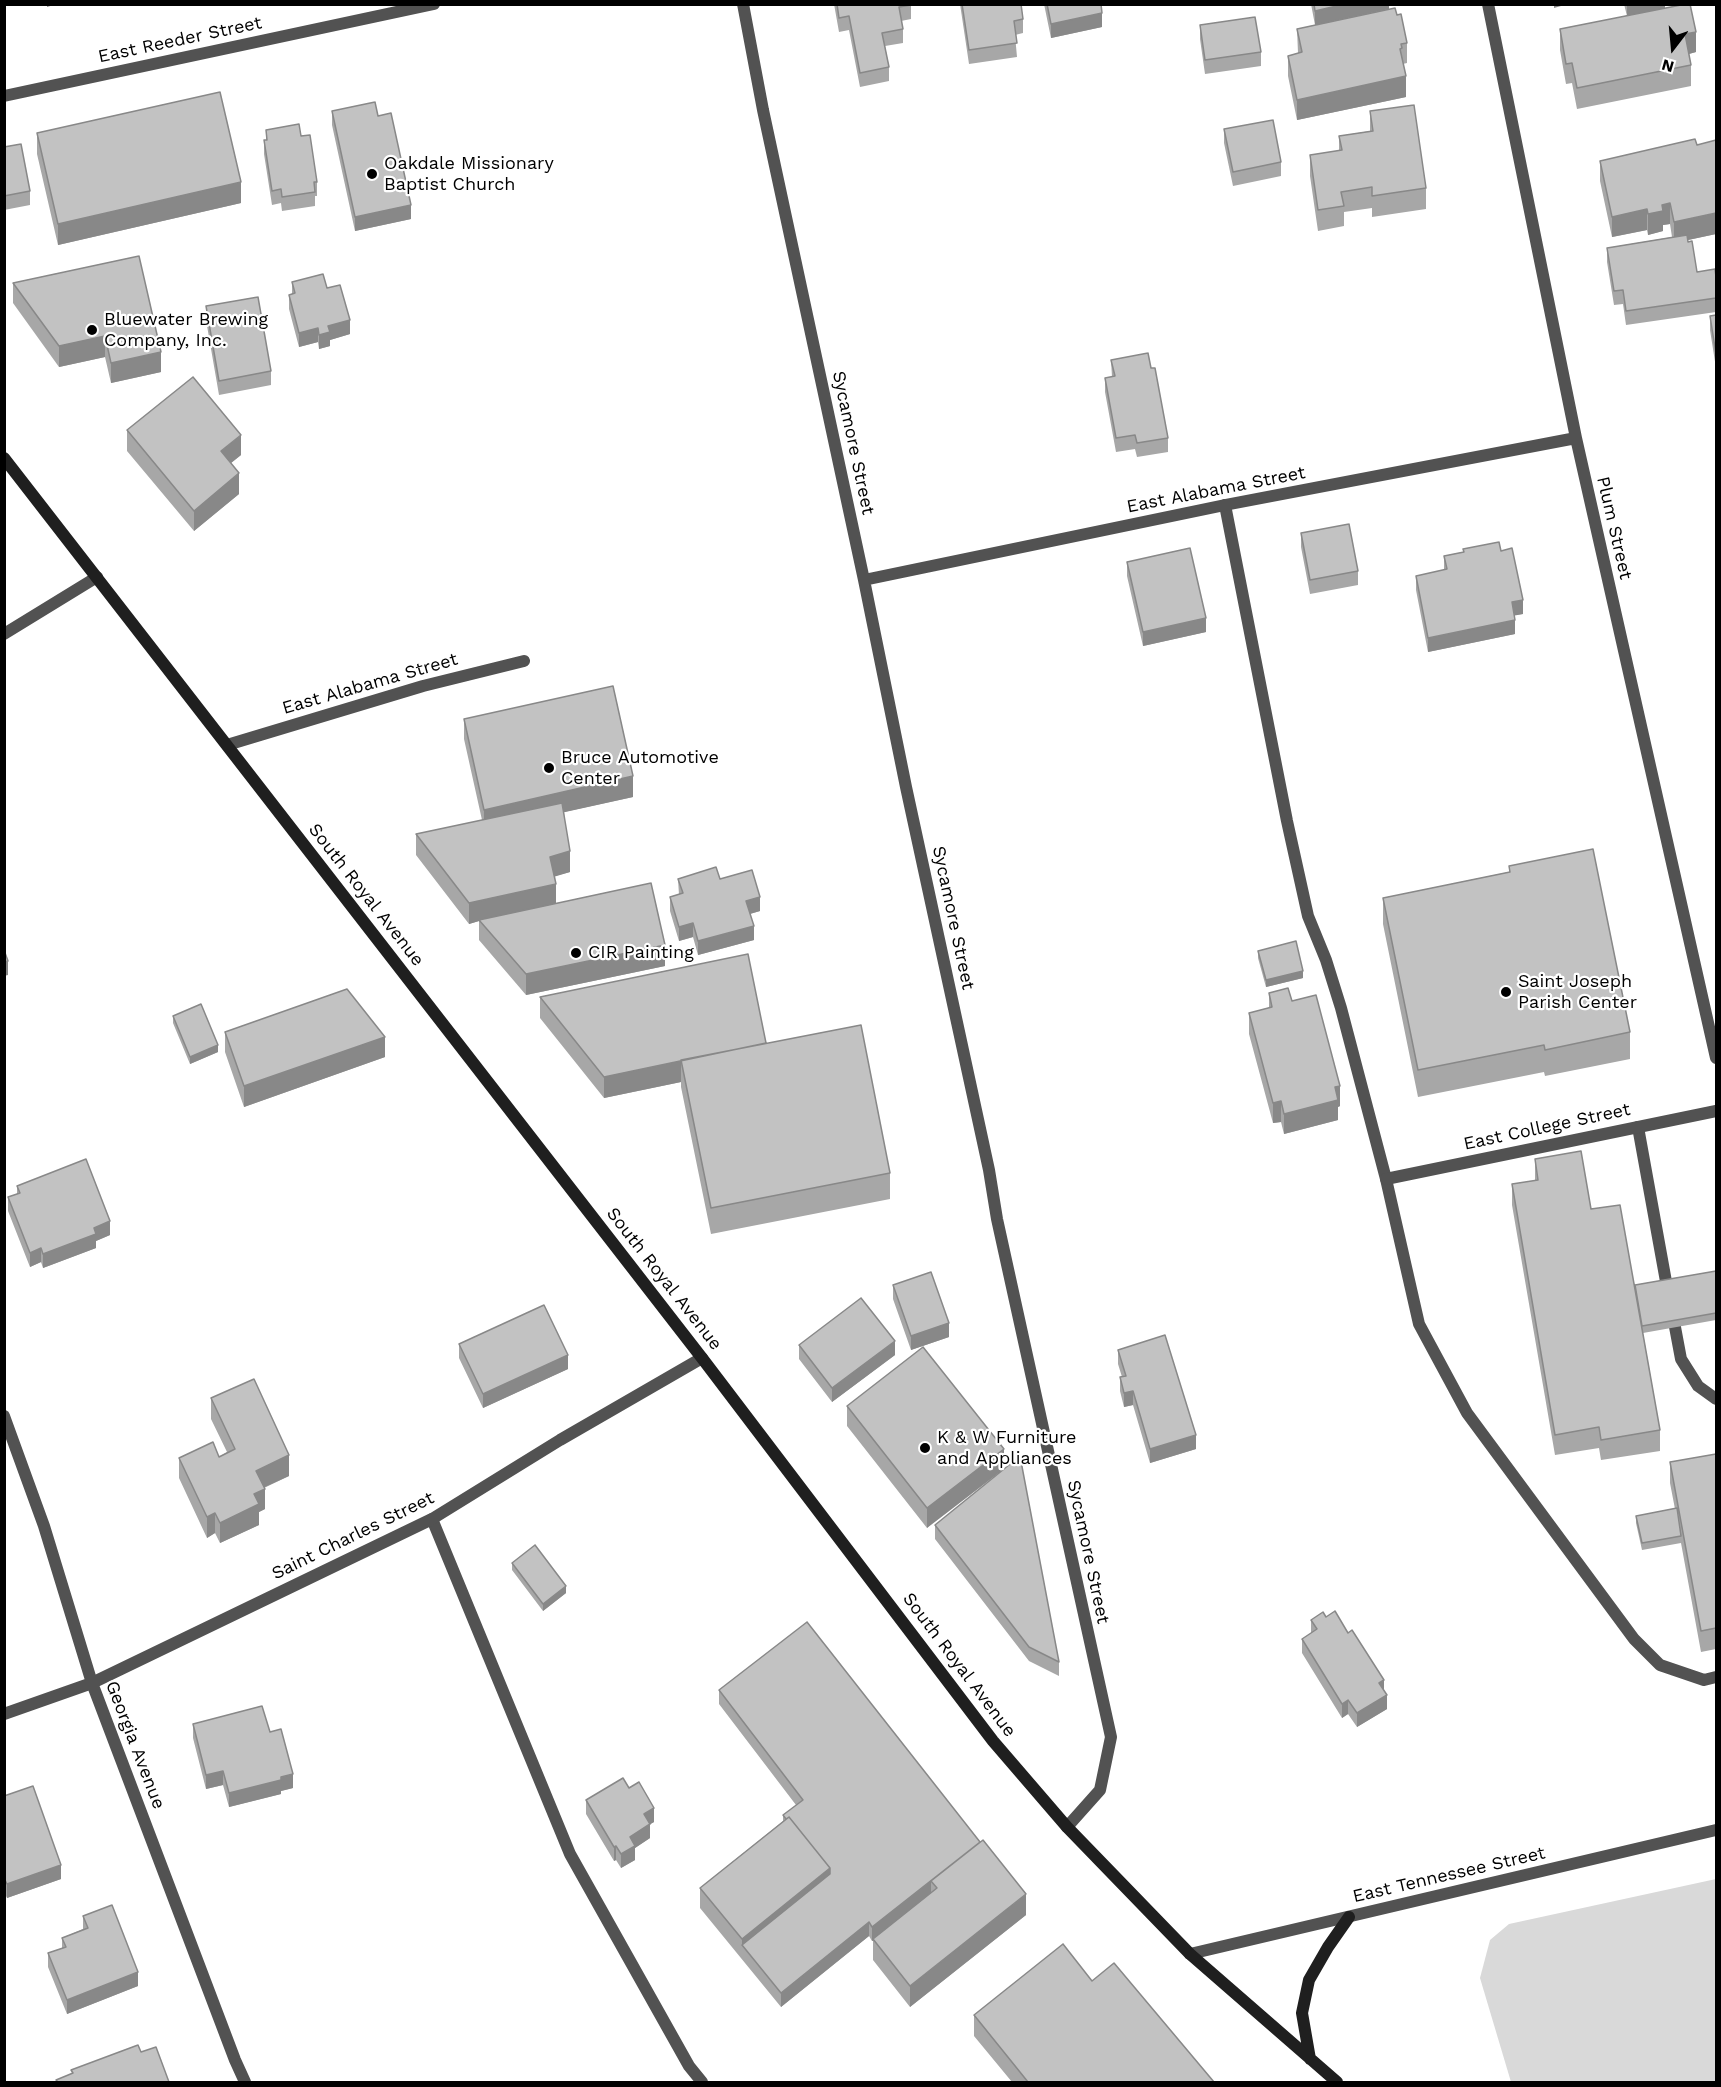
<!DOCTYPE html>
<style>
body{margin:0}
#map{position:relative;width:1721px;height:2087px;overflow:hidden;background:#fff;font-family:"Work Sans",sans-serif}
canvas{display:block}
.frame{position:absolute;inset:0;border:6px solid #000;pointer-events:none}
.north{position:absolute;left:1643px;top:18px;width:60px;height:60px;-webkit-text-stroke:4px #fff;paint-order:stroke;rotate:196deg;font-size:16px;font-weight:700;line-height:24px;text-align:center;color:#000}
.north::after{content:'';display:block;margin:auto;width:21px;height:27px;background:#000;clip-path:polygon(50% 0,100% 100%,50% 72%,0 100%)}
</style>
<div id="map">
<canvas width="1721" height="2087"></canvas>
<div class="frame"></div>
<div class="north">N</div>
</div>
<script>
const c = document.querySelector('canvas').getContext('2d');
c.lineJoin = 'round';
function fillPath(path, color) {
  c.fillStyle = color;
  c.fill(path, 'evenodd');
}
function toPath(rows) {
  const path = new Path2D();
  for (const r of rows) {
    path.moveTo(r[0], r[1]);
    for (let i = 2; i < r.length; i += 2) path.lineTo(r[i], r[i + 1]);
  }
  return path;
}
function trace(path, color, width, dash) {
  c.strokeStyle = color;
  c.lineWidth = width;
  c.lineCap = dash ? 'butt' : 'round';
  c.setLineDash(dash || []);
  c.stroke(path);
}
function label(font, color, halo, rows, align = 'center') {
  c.font = font + ' "Work Sans",sans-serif';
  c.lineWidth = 4.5;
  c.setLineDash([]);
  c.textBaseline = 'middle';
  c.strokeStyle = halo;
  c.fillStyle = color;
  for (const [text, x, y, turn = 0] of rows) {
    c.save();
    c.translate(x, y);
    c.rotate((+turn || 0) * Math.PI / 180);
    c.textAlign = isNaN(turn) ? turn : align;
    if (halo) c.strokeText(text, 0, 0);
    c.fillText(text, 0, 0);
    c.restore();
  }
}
fillPath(toPath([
 [1716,1879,1716,2082,1511,2082,1480,1978,1490,1940,1509,1924]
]), '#d9d9d9');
trace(toPath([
 [1225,505,1287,821,1308,916,1326,960,1341,1008,1386,1179,1419,1324,1467,1413,1634,1639,1660,1665,1704,1680,1716,1677],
 [1638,1127,1667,1287],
 [1675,1327,1681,1359,1698,1386,1716,1399],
 [432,1519,570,1854,689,2066,702,2082]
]), '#525252', 12);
trace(toPath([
 [743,4,763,110,864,580,906,787,989,1170,997,1219,1111,1737,1100,1790,1067,1827],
 [1488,4,1576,438,1716,1058],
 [4,96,434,4],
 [864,580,1225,505,1576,438],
 [4,634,97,577],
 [227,745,423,686,524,661],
 [1386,1179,1716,1111],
 [4,1416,44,1526,92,1683,235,2060,245,2082],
 [4,1714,92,1683,432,1519,560,1440,702,1358],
 [1190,1954,1716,1830]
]), '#525252', 12);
trace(toPath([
 [4,458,702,1358,993,1741,1067,1827,1190,1954,1337,2082],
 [1310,2059,1302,2013,1309,1980,1328,1947,1349,1917]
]), '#1f1f1f', 12);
fillPath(toPath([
 [834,4,911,4,911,19,901,21,903,29,903,43,885,46,889,67,889,81,860,87,849,30,839,32],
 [960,4,1021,4,1023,19,1023,33,1015,35,1017,57,969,64],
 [1044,4,1101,4,1102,27,1051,38],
 [1311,4,1389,4,1389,9,1315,25],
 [1624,4,1665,4,1665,9,1696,52,1689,54,1691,65,1691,86,1577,109,1572,83,1566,84,1560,50,1560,29,1627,16],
 [1397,15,1407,43,1407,63,1403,64,1406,97,1297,120,1288,76,1288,56,1298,53,1297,29],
 [1200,25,1261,52,1261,66,1205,74,1200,39],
 [332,111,378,116,411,219,355,231,332,125],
 [1370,111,1426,188,1426,209,1372,217,1372,208,1344,212,1344,226,1318,231,1310,176,1310,155,1339,151,1339,136,1370,131],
 [1224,129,1281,162,1281,176,1233,186,1224,143],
 [266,130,301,136,317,182,317,196,315,196,315,206,282,211,281,203,272,205,264,154,264,140,266,140],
 [37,133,241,203,58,245,37,154],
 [4,147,30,191,30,205,4,210],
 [1600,161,1716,234,1688,240,1697,272,1716,277,1716,312,1626,325,1623,304,1614,305,1607,262,1607,248,1672,237,1670,224,1663,225,1663,231,1648,235,1647,230,1612,237,1600,181],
 [292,282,327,288,350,334,330,340,330,346,319,349,318,342,299,347,289,309,289,295,292,294],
 [13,283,161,372,111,383,105,357,59,367,13,303],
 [206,306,271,371,271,385,219,395,206,320],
 [1716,315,1716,368,1710,330,1710,316],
 [1111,360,1151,368,1168,438,1168,452,1137,457,1135,449,1116,452,1105,392,1105,378,1112,377],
 [127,430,241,455,231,463,239,494,194,531,127,451],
 [1301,533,1358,571,1358,585,1310,594,1301,547],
 [1463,549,1501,551,1523,614,1515,615,1515,634,1428,652,1416,590,1416,576,1444,570,1444,556,1463,552],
 [1127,562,1206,632,1143,646,1127,576],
 [464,719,633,797,564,812,570,872,555,876,556,903,665,966,526,995,479,940,479,921,469,924,416,855,416,834,482,820,464,739],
 [1509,866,1630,1032,1630,1059,1545,1076,1544,1072,1418,1097,1383,924,1383,898,1509,872],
 [678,879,720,879,760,911,750,914,754,940,698,955,693,937,679,941,670,911,670,897,679,895],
 [1258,951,1303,978,1266,987,1258,958],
 [1269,993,1292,1001,1340,1106,1338,1107,1338,1120,1284,1134,1281,1122,1273,1123,1249,1034,1249,1013,1269,1008],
 [540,997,766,1043,890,1173,890,1199,711,1234,681,1087,681,1082,604,1098,540,1018],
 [173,1016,218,1052,190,1064,173,1023],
 [225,1032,385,1057,244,1107,225,1052],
 [1535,1159,1591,1209,1635,1285,1716,1271,1716,1320,1643,1333,1660,1430,1660,1451,1601,1460,1599,1448,1555,1455,1512,1205,1512,1184,1535,1181],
 [17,1186,110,1235,96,1241,96,1248,43,1268,41,1262,30,1267,8,1211,8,1197,17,1194],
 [893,1285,949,1337,911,1350,893,1299],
 [459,1344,568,1369,483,1408,459,1358],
 [799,1345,895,1355,832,1402,799,1359],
 [1118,1350,1196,1449,1150,1463,1133,1405,1124,1407,1120,1391,1120,1377,1122,1377,1118,1364],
 [211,1398,289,1476,264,1488,265,1509,259,1512,259,1525,220,1543,215,1533,207,1538,179,1478,179,1458,219,1457,227,1452,211,1419],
 [847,1406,1004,1449,927,1528,847,1426],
 [1716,1454,1716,1649,1701,1652,1681,1543,1642,1550,1636,1523,1636,1516,1675,1509,1670,1483,1670,1462],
 [935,1525,1059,1662,1059,1676,1029,1661,935,1539],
 [512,1563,566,1593,543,1611,512,1570],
 [1326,1617,1384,1690,1387,1709,1357,1727,1348,1714,1342,1718,1302,1653,1302,1639,1311,1633,1311,1620],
 [719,1690,1026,1915,910,2007,873,1960,873,1941,872,1941,869,1936,781,2007,700,1908,700,1888,783,1821,783,1815,796,1805,719,1704],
 [193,1724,270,1732,293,1788,281,1791,281,1794,229,1807,223,1785,206,1789,193,1738],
 [629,1788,654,1822,650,1824,650,1838,635,1848,635,1860,621,1868,616,1860,614,1861,586,1814,586,1800],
 [4,1796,61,1879,7,1898,4,1892],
 [83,1916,138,1986,67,2014,48,1967,48,1953,62,1948,62,1938,83,1929],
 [1092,1981,1214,2082,1012,2082,974,2036,974,2015]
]), '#a7a7a7');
fillPath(toPath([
 [47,4,57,4,47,7],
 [1345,4,1389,4,1389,9,1315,25,1315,11],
 [1554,4,1568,4,1554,8],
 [1627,4,1665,4,1665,9,1627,18],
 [1102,13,1102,27,1051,38,1051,24],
 [1696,32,1696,52,1685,55,1685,34],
 [1406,76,1406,97,1297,120,1297,100],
 [241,182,241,203,58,245,58,224],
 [1670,203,1670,224,1663,225,1663,231,1648,235,1648,214,1662,205],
 [411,205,411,219,355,231,355,217],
 [1647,209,1647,230,1612,237,1612,217],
 [1716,213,1716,234,1674,243,1674,222],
 [350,320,350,334,330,340,330,346,319,349,319,335,328,326],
 [318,328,318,342,299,347,299,333],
 [105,336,105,357,59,367,59,346],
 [161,352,161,372,111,383,111,363],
 [241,435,241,455,221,471,221,451],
 [239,473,239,494,194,531,194,511],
 [1523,600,1523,614,1512,616,1512,602],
 [1206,618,1206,632,1143,646,1143,632],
 [1515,620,1515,634,1428,652,1428,638],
 [633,776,633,797,484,830,484,810],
 [570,851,570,872,550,878,550,857],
 [556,884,556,905,479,920,479,921,469,924,469,903],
 [760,897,760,911,746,915,746,901],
 [693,923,693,937,679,941,679,927],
 [754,926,754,940,698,955,698,941],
 [665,945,665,966,526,995,526,974],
 [8,961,8,975,4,976,4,962],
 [1303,971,1303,978,1266,987,1266,980],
 [385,1037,385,1057,244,1107,244,1086],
 [218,1045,218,1052,190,1064,190,1057],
 [681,1061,681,1082,604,1098,604,1077],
 [1340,1086,1340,1106,1338,1107,1338,1120,1284,1134,1284,1114,1335,1087],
 [1281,1101,1281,1122,1273,1123,1273,1103],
 [110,1221,110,1235,96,1241,96,1248,43,1268,43,1254,94,1228],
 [41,1248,41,1262,30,1267,30,1253],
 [949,1323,949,1337,911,1350,911,1336],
 [895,1341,895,1355,832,1402,832,1388],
 [568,1355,568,1369,483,1408,483,1394],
 [1133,1391,1133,1405,1124,1407,1124,1393],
 [1196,1435,1196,1449,1150,1463,1150,1449],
 [1004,1449,1004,1469,927,1528,927,1508],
 [289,1455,289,1476,256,1491,256,1471],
 [265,1489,265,1509,259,1512,259,1525,220,1543,220,1523,254,1494],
 [215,1513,215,1533,207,1538,207,1517],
 [566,1586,566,1593,543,1611,543,1604],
 [1384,1680,1384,1694,1379,1683],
 [1387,1695,1387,1709,1357,1727,1357,1713],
 [1348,1700,1348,1714,1342,1718,1342,1704],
 [223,1771,223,1785,206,1789,206,1775],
 [293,1774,293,1788,281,1791,281,1794,229,1807,229,1793],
 [654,1808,654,1822,644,1828,644,1814],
 [650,1824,650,1838,635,1848,635,1860,621,1868,621,1854,630,1837],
 [616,1846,616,1860,614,1861,614,1847],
 [61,1865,61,1879,7,1898,7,1884],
 [830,1868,830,1888,742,1945,742,1939],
 [931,1881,931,1895,872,1941,872,1927],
 [1026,1894,1026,1915,910,2007,910,1986],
 [869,1922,869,1936,781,2007,781,1993],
 [138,1972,138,1986,67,2014,67,2000]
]), '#888');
const building = toPath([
 [837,4,911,4,911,5,899,7,903,29,882,33,889,67,860,73,849,16,839,18,837,4],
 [962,4,1021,4,1023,19,1014,21,1017,43,969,50,962,4],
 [1047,4,1101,4,1102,13,1051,24,1047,4],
 [1314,4,1345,4,1315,11,1314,4],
 [1686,4,1690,4,1696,32,1685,34,1691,65,1577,88,1572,63,1566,64,1560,29,1686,4],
 [1395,8,1397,15,1401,14,1407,43,1401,44,1402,48,1400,49,1406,76,1297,100,1288,56,1302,52,1297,29,1395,8],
 [1255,17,1261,52,1205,60,1200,25,1255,17],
 [220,92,241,182,58,224,37,133,220,92],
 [375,102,378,116,391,113,411,205,355,217,332,111,375,102],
 [1414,105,1426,188,1372,196,1372,187,1341,192,1344,206,1318,210,1310,155,1342,150,1339,136,1373,131,1370,111,1414,105],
 [1273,120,1281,162,1233,172,1224,129,1273,120],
 [299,124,301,136,310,135,317,182,314,182,315,192,282,197,281,189,272,191,264,140,267,140,266,130,299,124],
 [1695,139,1697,145,1716,140,1716,213,1674,222,1670,203,1662,205,1663,211,1648,214,1647,209,1612,217,1600,161,1695,139],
 [21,144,30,191,4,196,4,147,21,144],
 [1687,235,1688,242,1692,241,1697,272,1715,269,1716,277,1716,298,1626,311,1623,290,1614,291,1607,248,1687,235],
 [139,256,161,352,111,363,105,336,59,346,13,283,139,256],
 [323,274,327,288,340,285,350,320,328,326,330,332,319,335,318,328,299,333,289,295,295,293,292,282,323,274],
 [258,297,271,371,219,381,206,306,258,297],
 [1716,315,1716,354,1710,316,1716,315],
 [1148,353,1151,368,1155,368,1168,438,1137,443,1135,435,1116,438,1105,378,1115,376,1111,360,1148,353],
 [193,377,241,435,221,451,239,473,194,511,127,430,193,377],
 [1349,524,1358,571,1310,580,1301,533,1349,524],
 [1499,542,1501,551,1512,548,1523,600,1512,602,1515,620,1428,638,1416,576,1447,569,1444,556,1464,552,1463,549,1499,542],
 [1190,548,1206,618,1143,632,1127,562,1190,548],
 [613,686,633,776,484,810,464,719,613,686],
 [562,803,570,851,550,857,556,884,469,903,416,834,562,803],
 [1593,849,1630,1032,1545,1050,1544,1045,1418,1070,1383,898,1510,872,1509,866,1593,849],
 [716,867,720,879,752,870,760,897,746,901,754,926,698,941,693,923,679,927,670,897,683,893,678,879,716,867],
 [651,883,665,945,526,974,479,920,651,883],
 [1296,941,1303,971,1266,980,1258,951,1296,941],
 [4,950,8,961,4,962,4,950],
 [748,954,766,1043,604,1077,540,997,748,954],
 [1288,988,1292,1001,1316,995,1340,1086,1335,1087,1338,1100,1284,1114,1281,1101,1273,1103,1249,1013,1272,1007,1269,993,1288,988],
 [347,989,385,1037,244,1086,225,1032,347,989],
 [201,1004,218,1045,190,1057,173,1016,201,1004],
 [861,1025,890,1173,711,1208,681,1060,861,1025],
 [1581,1151,1591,1209,1620,1205,1660,1430,1601,1440,1599,1427,1555,1435,1512,1184,1538,1180,1535,1159,1581,1151],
 [86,1159,110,1221,94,1228,96,1234,43,1254,41,1248,30,1253,8,1197,20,1193,17,1186,86,1159],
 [1716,1271,1716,1313,1642,1326,1635,1285,1716,1271],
 [931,1272,949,1323,911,1336,893,1285,931,1272],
 [861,1298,895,1341,832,1388,799,1345,861,1298],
 [544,1305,568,1355,483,1394,459,1344,544,1305],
 [1165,1335,1196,1435,1150,1449,1133,1391,1124,1393,1120,1377,1126,1376,1118,1350,1165,1335],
 [923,1347,1004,1449,927,1508,847,1406,923,1347],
 [254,1379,289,1455,256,1471,265,1489,254,1494,259,1504,220,1523,215,1513,207,1517,179,1458,213,1442,219,1457,235,1449,211,1398,254,1379],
 [1716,1454,1716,1628,1701,1631,1670,1462,1716,1454],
 [1020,1456,1059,1662,1029,1647,935,1525,1020,1456],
 [1677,1508,1681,1536,1642,1543,1636,1516,1677,1508],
 [535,1545,566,1586,543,1604,512,1563,535,1545],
 [1335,1611,1348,1633,1352,1630,1384,1680,1379,1683,1387,1695,1357,1713,1348,1700,1342,1704,1302,1639,1317,1629,1311,1620,1323,1612,1326,1617,1335,1611],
 [807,1622,980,1842,872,1927,869,1922,781,1993,742,1945,830,1874,830,1868,789,1817,786,1819,783,1815,803,1800,719,1690,807,1622],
 [262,1706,270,1732,281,1729,293,1774,281,1777,281,1780,229,1793,223,1771,206,1775,193,1724,262,1706],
 [623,1778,629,1788,639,1782,654,1808,644,1814,650,1824,630,1837,635,1846,621,1854,616,1846,614,1847,586,1800,623,1778],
 [33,1786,61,1865,7,1884,4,1878,4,1796,33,1786],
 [789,1817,830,1868,742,1939,700,1888,789,1817],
 [983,1840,1026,1894,910,1986,873,1939,937,1888,931,1881,983,1840],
 [112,1905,138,1972,67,2000,48,1953,66,1947,62,1938,88,1928,83,1916,112,1905],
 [1063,1944,1092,1981,1114,1963,1214,2082,1028,2082,974,2015,1063,1944],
 [138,2045,141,2052,156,2047,169,2082,58,2082,56,2080,73,2073,71,2070,138,2045]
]);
fillPath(building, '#c2c2c2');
trace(building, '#888', 1.5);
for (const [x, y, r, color] of [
 [372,174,6,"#000"],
 [92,330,6,"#000"],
 [549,768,6,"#000"],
 [576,953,6,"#000"],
 [1506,992,6,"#000"],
 [925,1448,6,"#000"]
]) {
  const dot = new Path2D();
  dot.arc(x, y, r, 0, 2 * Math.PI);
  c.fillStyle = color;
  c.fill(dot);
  trace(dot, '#fff', 2);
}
label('18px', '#000', '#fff', [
 ["East Reeder Street",180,40,-12],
 ["Sycamore Street",853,443,78],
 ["East Alabama Street",1216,490,-11],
 ["Plum Street",1614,528,77],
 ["East Alabama Street",370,684,-16],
 ["South Royal Avenue",366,895,52],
 ["Sycamore Street",953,918,78],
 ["East College Street",1547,1127,-12],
 ["South Royal Avenue",664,1279,52],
 ["Saint Charles Street",353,1536,-26],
 ["Sycamore Street",1088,1552,78],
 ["South Royal Avenue",959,1665,53],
 ["Georgia Avenue",135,1745,69],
 ["East Tennessee Street",1449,1875,-13]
]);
label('18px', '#000', '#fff', [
 ["Oakdale Missionary",384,164],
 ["Baptist Church",384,185],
 ["Bluewater Brewing",104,320],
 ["Company, Inc.",104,341],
 ["Bruce Automotive",561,758],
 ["Center",561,779],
 ["CIR Painting",588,953],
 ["Saint Joseph",1518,982],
 ["Parish Center",1518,1003],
 ["K & W Furniture",937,1438],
 ["and Appliances",937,1459]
], 'left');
</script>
